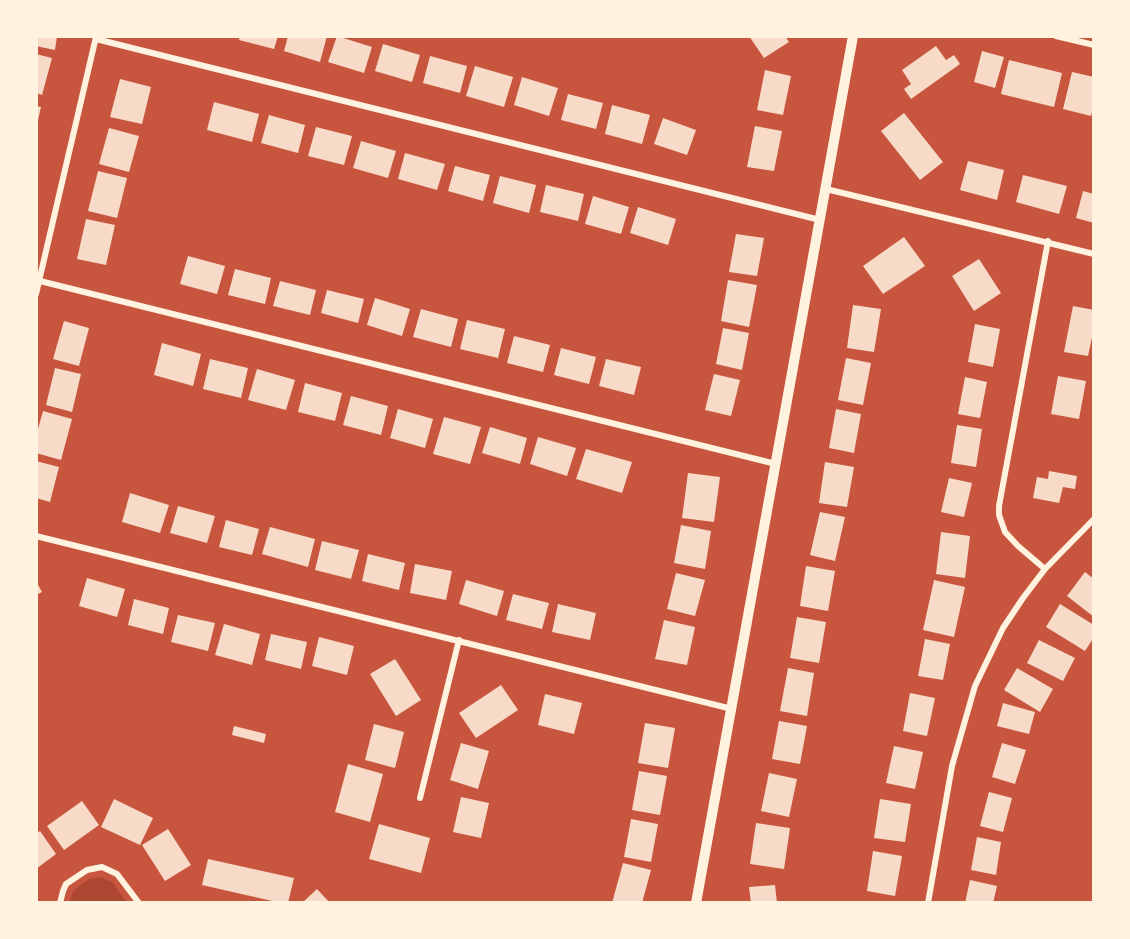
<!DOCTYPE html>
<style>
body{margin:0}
#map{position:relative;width:1130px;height:939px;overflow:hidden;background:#c8553d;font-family:"Titillium Web",sans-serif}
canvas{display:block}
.frame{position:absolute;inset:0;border:38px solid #fff3e0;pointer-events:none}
</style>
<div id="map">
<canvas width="1130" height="939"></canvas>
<div class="frame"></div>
</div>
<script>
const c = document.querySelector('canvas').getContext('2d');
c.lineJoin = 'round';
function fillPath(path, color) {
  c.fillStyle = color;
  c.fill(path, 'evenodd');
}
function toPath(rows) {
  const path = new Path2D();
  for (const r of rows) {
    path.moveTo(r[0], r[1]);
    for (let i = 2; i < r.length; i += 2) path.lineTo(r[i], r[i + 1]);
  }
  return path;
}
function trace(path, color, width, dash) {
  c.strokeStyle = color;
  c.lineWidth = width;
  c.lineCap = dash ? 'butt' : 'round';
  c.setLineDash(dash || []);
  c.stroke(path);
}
fillPath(toPath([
 [100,877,112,882,127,903,69,903,74,890,89,879]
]), '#ae4732');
fillPath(toPath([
 [36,36,57,36,55,50,36,46],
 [240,36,278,36,274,49,239,40],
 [288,36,327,36,320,62,284,51],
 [337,36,372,47,364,73,328,62],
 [749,36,785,36,789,42,764,58],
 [383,44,420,55,412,82,375,71],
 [936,46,946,60,954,55,960,64,911,99,904,89,911,84,902,70],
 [982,51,1004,57,995,88,974,82],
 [36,54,52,58,42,95,36,93],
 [430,56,467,66,460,93,423,83],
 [1009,60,1062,73,1054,107,1001,94],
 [475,66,513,77,504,107,466,96],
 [765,70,791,76,783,115,757,110],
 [1072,72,1094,77,1094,105,1091,116,1063,109],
 [522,77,558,88,549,116,514,105],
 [120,79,151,87,142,124,110,117],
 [568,94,603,103,596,129,561,120],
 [214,102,259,114,252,142,207,130],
 [612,105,650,115,642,144,605,134],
 [36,106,41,107,37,124,36,124],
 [904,113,943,162,920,180,881,131],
 [269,115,305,125,298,153,261,143],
 [663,118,696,130,687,155,654,144],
 [755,126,782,131,774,171,747,167],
 [316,127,352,136,344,165,308,156],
 [109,128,139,136,129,172,99,164],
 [361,141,396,151,388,178,353,168],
 [405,153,445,164,437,190,398,179],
 [968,161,1004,170,997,200,960,190],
 [455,166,490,175,483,201,448,191],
 [98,171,127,178,117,218,88,211],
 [1023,175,1067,186,1059,214,1016,202],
 [500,176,536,185,529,213,493,203],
 [546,185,584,194,578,221,540,212],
 [1083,191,1094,194,1094,223,1076,218],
 [593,196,629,207,621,234,585,224],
 [638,207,676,219,668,245,630,233],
 [86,219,115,225,106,265,77,259],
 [736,234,764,238,757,276,729,272],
 [904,237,925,266,883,294,863,266],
 [188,256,225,266,217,294,180,284],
 [979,259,1001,293,974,311,952,276],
 [235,269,271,278,265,304,228,295],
 [728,280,757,285,749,327,721,321],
 [280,281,316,290,310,315,273,306],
 [327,290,364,299,358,323,321,313],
 [375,298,410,309,402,336,367,325],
 [853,305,881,309,874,352,847,348],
 [1073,306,1094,310,1094,328,1088,356,1064,352],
 [421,309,458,319,451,347,413,337],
 [467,320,505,329,498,358,460,349],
 [64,321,89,328,79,366,53,359],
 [975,324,1000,329,993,367,968,362],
 [723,328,749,333,742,370,716,364],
 [514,336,550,345,543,372,507,363],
 [162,343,201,354,193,386,154,375],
 [561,348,596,357,589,384,554,375],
 [846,358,871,363,863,405,838,400],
 [210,359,248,368,241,398,203,389],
 [606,359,641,367,634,395,599,386],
 [55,368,81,374,72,412,46,405],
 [257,369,295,380,286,410,248,400],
 [714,374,740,380,731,416,705,410],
 [1058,376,1086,381,1079,419,1051,414],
 [965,377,987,382,980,418,958,414],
 [305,383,342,393,335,421,298,412],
 [351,396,388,406,381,435,343,425],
 [398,409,433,419,425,448,390,438],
 [836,409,861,414,854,453,829,448],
 [43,411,72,419,61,460,36,453,36,436],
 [444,417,481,427,470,464,433,454],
 [957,425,982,429,976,467,951,463],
 [490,427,527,438,520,464,482,453],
 [538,437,576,448,567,476,530,464],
 [586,449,632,462,622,493,576,479],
 [36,461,59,467,50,502,36,498],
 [825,462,854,467,847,507,819,503],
 [1049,471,1077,476,1075,489,1063,487,1059,503,1033,498,1037,477,1048,479],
 [688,473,720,477,714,522,682,518],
 [949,478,972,483,964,517,941,512],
 [130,493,169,505,160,533,122,522],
 [178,506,215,516,207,543,170,533],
 [820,512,845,517,835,561,810,555],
 [226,520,259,529,252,555,219,547],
 [681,525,711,531,705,569,674,563],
 [270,527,315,539,308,567,262,554],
 [941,532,970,536,965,578,936,574],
 [322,541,359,550,351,579,315,570],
 [368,554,405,563,399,590,362,581],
 [415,564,452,571,446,600,410,593],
 [806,566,835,571,828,611,800,606],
 [1085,572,1094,579,1094,617,1067,596],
 [676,573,705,580,695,616,667,609],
 [87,578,125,589,117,617,79,606],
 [466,580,504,591,497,616,459,604],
 [934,580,965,587,954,637,923,630],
 [36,581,42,592,36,595],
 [513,594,549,603,542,629,506,620],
 [134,599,169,608,163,634,128,625],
 [558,604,596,613,590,640,552,632],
 [1060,604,1094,625,1094,637,1085,651,1046,627],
 [178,615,215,623,208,651,171,642],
 [797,617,826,622,819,663,790,658],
 [664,620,695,627,687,665,655,659],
 [224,624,260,634,252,665,215,655],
 [271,634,307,642,301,669,265,660],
 [319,637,354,646,347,675,312,666],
 [925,639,950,644,943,680,918,676],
 [1039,640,1075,658,1063,681,1027,663],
 [395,659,421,700,396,716,370,674],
 [788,668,814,673,807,716,780,711],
 [1017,668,1053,689,1040,712,1004,690],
 [501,685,518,710,476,738,459,713],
 [910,693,935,698,927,736,903,731],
 [545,694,582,703,574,734,538,725],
 [1003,703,1035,712,1029,734,997,726],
 [779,721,807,726,800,764,772,759],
 [645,723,675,728,668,768,638,763],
 [374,724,404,732,395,768,365,760],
 [234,726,266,734,264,743,232,735],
 [461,743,489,751,478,789,450,780],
 [1002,743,1026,750,1015,784,992,777],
 [894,746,923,752,915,789,886,783],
 [348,764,383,774,370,822,335,812],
 [639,771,667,776,660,815,632,810],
 [769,773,797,779,789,817,761,811],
 [989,792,1012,798,1003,832,980,826],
 [461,797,489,803,481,838,453,832],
 [114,799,153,818,140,845,101,827],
 [880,799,911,804,905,842,874,838],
 [82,801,99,825,64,850,47,826],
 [631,819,658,824,651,862,624,857],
 [756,823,790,828,784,869,750,864],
 [379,824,430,838,421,873,369,859],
 [168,829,191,865,165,881,142,845],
 [40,831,56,854,36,869,36,834],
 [977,837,1001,842,996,875,971,870],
 [873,851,902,856,895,896,867,891],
 [208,859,294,878,288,903,281,903,202,885],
 [623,863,651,870,642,903,612,903],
 [970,880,997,886,993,903,965,903],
 [775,885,777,903,751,903,749,887],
 [317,889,330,903,302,903]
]), '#f7dbc8');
trace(toPath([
 [1056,36,1094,45],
 [96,39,820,220],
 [826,189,1094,254],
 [36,280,776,464],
 [36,294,96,37],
 [36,536,732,709],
 [1045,569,1018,546,1005,532,999,515,999,506,1048,241],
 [420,798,459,640],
 [60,903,63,891,66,884,87,870,102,867,117,874,139,903],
 [928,903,952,766,975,686,1003,628,1023,598,1045,569,1094,519]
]), '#fff3e0', 6);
trace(toPath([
 [696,903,853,36]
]), '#fff3e0', 10);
</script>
